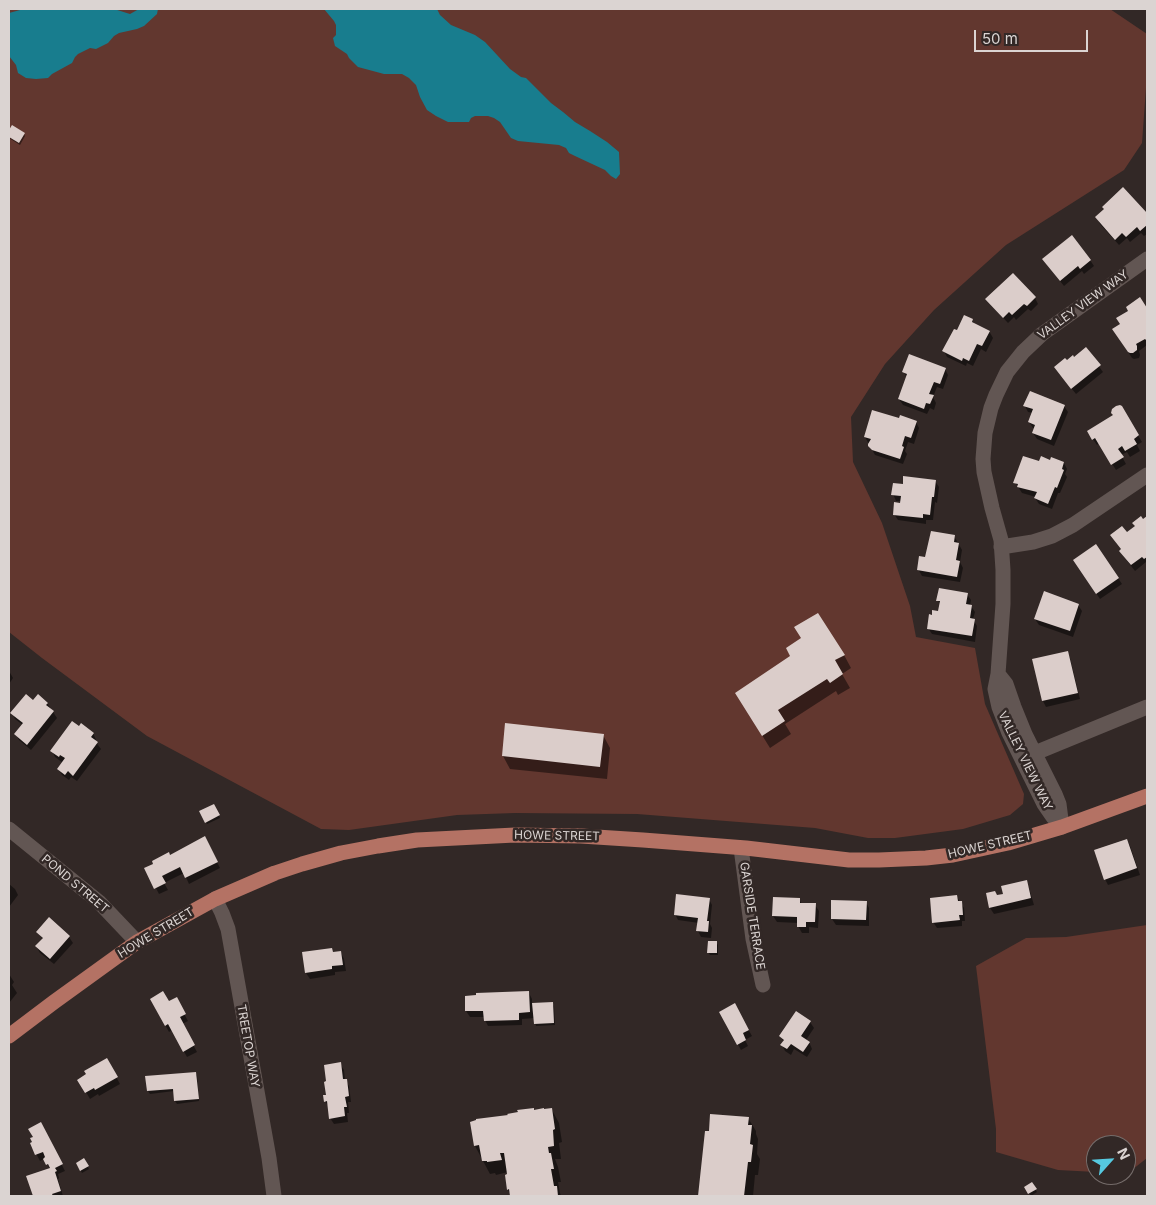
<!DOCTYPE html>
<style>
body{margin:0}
#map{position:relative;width:1156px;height:1205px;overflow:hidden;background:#322826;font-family:Inter,sans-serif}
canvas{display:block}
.frame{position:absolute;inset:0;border:10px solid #dbd4d2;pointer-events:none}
.north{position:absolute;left:1086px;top:1135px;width:50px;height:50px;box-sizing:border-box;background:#322826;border:1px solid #766d6b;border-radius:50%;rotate:64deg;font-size:14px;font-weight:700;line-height:20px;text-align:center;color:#dbd4d2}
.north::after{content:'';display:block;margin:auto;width:18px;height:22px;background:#56c9e0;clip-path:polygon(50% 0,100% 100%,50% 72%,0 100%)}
.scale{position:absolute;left:974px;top:30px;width:114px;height:22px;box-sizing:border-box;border:2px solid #dbd4d2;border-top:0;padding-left:6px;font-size:15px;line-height:18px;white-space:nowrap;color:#dbd4d2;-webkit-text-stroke:4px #322826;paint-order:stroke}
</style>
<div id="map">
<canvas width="1156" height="1205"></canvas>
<div class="frame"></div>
<div class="north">N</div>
<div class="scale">50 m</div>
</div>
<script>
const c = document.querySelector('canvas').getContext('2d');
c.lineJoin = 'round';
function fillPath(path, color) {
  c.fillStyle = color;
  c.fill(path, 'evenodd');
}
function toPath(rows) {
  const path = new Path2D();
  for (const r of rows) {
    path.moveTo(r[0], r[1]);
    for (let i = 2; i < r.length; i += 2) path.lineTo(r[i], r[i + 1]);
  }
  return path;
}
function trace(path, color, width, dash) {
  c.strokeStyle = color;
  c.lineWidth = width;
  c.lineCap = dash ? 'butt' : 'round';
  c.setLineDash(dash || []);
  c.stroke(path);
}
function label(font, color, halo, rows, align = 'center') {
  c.font = font + ' Inter,sans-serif';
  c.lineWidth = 5;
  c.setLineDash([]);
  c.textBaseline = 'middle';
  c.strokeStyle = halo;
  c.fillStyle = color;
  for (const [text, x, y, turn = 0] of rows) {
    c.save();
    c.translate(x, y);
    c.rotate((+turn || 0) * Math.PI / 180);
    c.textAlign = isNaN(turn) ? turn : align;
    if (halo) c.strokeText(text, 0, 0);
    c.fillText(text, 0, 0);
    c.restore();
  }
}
fillPath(toPath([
 [9,9,1110,9,1147,34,1147,74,1142,143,1124,170,1006,245,934,310,885,364,851,417,853,462,882,523,910,606,916,637,975,648,985,704,1024,794,1023,804,1010,815,963,829,895,838,868,838,815,828,637,814,515,813,457,815,349,830,321,829,147,736,42,658,9,632],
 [1147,925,1147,1158,1128,1173,1126,1173,1126,1145,1096,1145,1096,1172,1058,1170,996,1152,996,1129,976,966,1026,938,1066,937]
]), '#62372f');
fillPath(toPath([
 [35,9,114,9,130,14,139,9,158,9,157,14,144,26,137,29,119,33,114,36,108,43,96,49,90,48,78,54,75,57,72,63,52,74,48,78,36,79,26,78,18,73,16,65,9,56,9,13,20,10],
 [324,9,437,9,440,15,451,25,475,35,485,42,510,69,521,77,526,78,551,103,563,112,575,122,590,131,607,142,619,152,620,174,616,179,611,176,605,170,575,156,569,153,566,148,559,145,518,141,511,138,500,122,494,118,488,116,475,116,471,118,469,122,448,122,436,116,427,110,420,97,416,85,409,78,402,74,384,74,358,67,349,58,347,54,335,46,333,38,336,35,336,25,334,21]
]), '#187d8e');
fillPath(toPath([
 [12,127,24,134,25,136,20,145,9,138,9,133],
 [1123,189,1147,215,1147,234,1144,236,1141,233,1130,242,1127,238,1119,245,1100,224,1097,217],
 [1090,260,1094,266,1084,274,1082,271,1064,286,1047,265],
 [1035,298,1038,304,1031,311,1028,309,1016,320,1014,317,1008,323,991,305,987,299],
 [1139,299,1147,310,1147,345,1139,351,1140,355,1139,358,1134,359,1132,358,1117,335,1121,325],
 [972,320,975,325,989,331,993,338,986,352,981,349,973,366,967,363,966,366,947,357,944,351,957,332],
 [1086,349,1103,372,1076,394,1059,373,1066,362,1074,359],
 [945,369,948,375,943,389,937,387,933,397,936,403,934,410,930,408,927,414,903,405,899,399,907,378,904,372],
 [1025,406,1064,406,1068,412,1054,446,1037,439,1033,433,1035,429,1033,428,1029,422,1033,413,1028,412],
 [1121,407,1142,442,1137,445,1140,451,1130,457,1127,452,1121,455,1126,464,1116,470,1099,443,1097,445,1088,432,1114,416],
 [916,422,919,428,914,444,908,442,905,451,907,454,903,464,875,455,865,437],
 [1051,461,1064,463,1067,469,1065,474,1067,477,1060,493,1058,493,1052,509,1039,504,1035,498,1036,497,1022,493,1015,482,1040,463],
 [935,481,939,487,937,503,935,502,933,520,926,520,926,524,898,520,894,514,901,504,902,501,896,501,893,494,904,485],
 [1147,518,1147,563,1146,562,1135,571,1124,557,1122,550,1115,541],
 [954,536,962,550,960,562,963,568,960,582,922,576,918,569,926,558],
 [1078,566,1118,578,1122,584,1100,599],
 [967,594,971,600,970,606,971,606,975,612,973,619,977,626,975,642,932,634,928,628,933,616,940,613,941,606,938,600],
 [1078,605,1082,611,1073,637,1039,625,1035,619],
 [802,639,844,655,851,668,842,674,850,688,838,695,836,691,785,724,791,734,770,748,744,706,792,657],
 [1067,652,1070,658,1080,699,1046,707,1043,701],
 [9,671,13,678,9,684],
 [34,702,47,703,57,718,31,750,19,740,16,734,23,725,15,719,12,713],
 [506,725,603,735,610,748,607,779,510,769,503,756],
 [80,727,93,733,96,740,95,741,101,749,77,781,71,777,69,780,62,775,58,769,63,763,55,757,52,751],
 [214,805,220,818,207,824,201,812],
 [1127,840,1130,846,1140,875,1108,885,1105,879],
 [208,844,220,868,189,884,184,873,164,883,168,890,159,894,146,869,169,856],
 [1026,882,1029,888,1034,905,994,914,990,908,987,894,997,896,1004,894],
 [9,884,15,889,18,895,9,907],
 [957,897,964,908,965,921,962,921,962,926,937,928,933,922],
 [709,899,712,905,710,924,712,928,711,938,701,937,698,931,699,923,678,920,675,914],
 [799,899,802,904,815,905,819,911,818,928,809,927,809,933,802,933,798,926,799,923,777,922,773,916],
 [866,902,869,908,869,926,836,925,832,919],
 [38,932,69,937,73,943,54,964,40,953,36,946,43,939],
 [716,942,718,945,718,955,710,955,708,952],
 [331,949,334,954,341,953,344,959,346,971,335,972,335,975,310,979,306,973],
 [9,974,14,982,12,985,17,993,9,1003],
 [529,993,532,999,532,1004,552,1004,554,1006,555,1025,536,1026,535,1023,535,1018,522,1019,522,1025,488,1026,485,1020,485,1017,470,1017,466,1011,466,997],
 [151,999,168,1003,176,999,188,1021,182,1024,197,1052,187,1057,172,1030,169,1032],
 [734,1004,752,1036,745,1040,748,1046,741,1050,720,1012],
 [810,1022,814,1028,806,1040,809,1042,812,1049,807,1057,794,1049,791,1055,785,1051,782,1045,784,1042,780,1036],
 [107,1060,120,1084,99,1096,98,1094,90,1099,79,1080],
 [340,1064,344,1070,345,1080,349,1086,351,1102,348,1102,349,1113,347,1113,348,1122,334,1124,330,1118,329,1107,325,1101],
 [195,1073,197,1075,199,1101,177,1104,175,1101,174,1091,150,1094,148,1091,147,1077],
 [552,1110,559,1123,562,1142,559,1143,561,1159,555,1159,558,1167,561,1182,558,1182,560,1193,561,1196,512,1196,508,1190,506,1176,508,1172,496,1175,495,1173,490,1174,475,1146,534,1111],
 [748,1118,756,1131,756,1134,758,1139,757,1154,760,1159,758,1175,755,1175,753,1196,699,1196,706,1132],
 [44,1130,65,1171,58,1174,59,1178,58,1179,63,1196,34,1196,28,1176,50,1169,44,1159,40,1161,31,1144],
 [84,1160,89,1169,82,1173,77,1163],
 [1032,1183,1037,1192,1031,1196,1025,1187]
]), '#0007');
fillPath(toPath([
 [12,125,25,133,19,143,9,137,9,130],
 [1123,187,1147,213,1147,225,1140,231,1137,227,1126,237,1122,233,1115,240,1095,217,1104,209,1102,207],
 [1072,235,1091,260,1080,269,1078,266,1060,281,1042,259],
 [1013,273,1036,297,1027,306,1024,304,1012,315,1009,312,1003,318,985,299],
 [1140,297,1147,308,1147,341,1145,339,1136,344,1137,346,1137,350,1133,353,1130,353,1128,352,1112,329,1120,324,1116,318,1128,311,1126,307],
 [964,315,973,319,972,322,990,331,982,346,977,344,969,361,963,358,962,361,942,351,954,329,957,330],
 [1086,347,1101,365,1071,389,1054,367,1065,358,1067,360,1073,355,1074,357],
 [909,354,946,368,940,384,934,382,929,394,934,395,930,404,926,403,924,409,898,399,907,374,902,372],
 [1030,391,1065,405,1051,440,1032,433,1035,425,1028,422,1033,409,1023,406],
 [1120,405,1122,406,1139,435,1134,439,1137,444,1125,451,1122,446,1118,449,1124,457,1111,465,1095,438,1092,440,1087,431,1113,415,1111,413,1112,409,1116,406],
 [872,410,899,418,900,415,917,421,911,438,905,436,902,446,904,447,900,459,872,450,868,446,868,444,871,439,864,437],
 [1023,456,1039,461,1041,456,1050,460,1051,457,1064,462,1062,469,1064,470,1057,488,1055,487,1048,504,1034,498,1037,492,1017,487,1018,484,1013,483],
 [903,476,936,480,934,497,932,497,930,515,923,514,923,518,893,515,894,502,900,503,901,496,891,495,893,483,903,484],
 [1141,516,1143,519,1147,516,1147,557,1144,559,1142,557,1131,565,1119,551,1121,549,1110,535,1122,526,1127,532,1135,526,1132,523],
 [931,531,955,535,954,542,959,543,956,560,960,561,957,577,917,570,919,556,925,557],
 [1096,544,1119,578,1096,594,1073,560],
 [939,588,968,593,966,604,972,605,970,618,975,619,972,636,927,629,929,614,932,615,932,610,938,611,940,601,936,601],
 [1044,591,1079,604,1070,631,1034,619],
 [818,613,845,655,835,660,843,674,830,683,827,679,778,710,785,721,762,736,735,693,790,656,786,648,801,638,794,627],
 [1068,651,1078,693,1042,701,1032,659],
 [26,694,33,700,38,694,48,703,46,705,54,711,27,745,14,734,23,723,10,713],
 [72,721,79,726,81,723,94,733,91,737,98,742,73,776,68,771,65,775,57,769,65,758,60,755,59,757,50,751],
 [505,723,604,734,600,767,502,756],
 [214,804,220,815,205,823,199,811],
 [205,836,218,862,185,878,180,867,162,876,166,883,154,889,144,868,153,864,152,861,169,852,170,855],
 [1127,839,1137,868,1104,880,1094,850],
 [1027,880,1031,898,989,908,986,893,995,891,997,895,1003,894,1001,886],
 [676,894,710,898,707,921,709,921,708,932,696,931,698,918,674,915],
 [957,895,958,901,962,901,963,915,959,915,960,920,932,923,930,898],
 [773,897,800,898,800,903,816,903,815,922,806,922,806,927,797,927,797,917,772,916],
 [831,900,867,901,866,920,831,919],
 [49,917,70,936,50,959,35,946,43,938,36,932],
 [708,941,717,941,717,953,707,953],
 [332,948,333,952,341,951,343,965,332,966,332,969,305,973,302,952],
 [163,991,169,1001,177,997,186,1014,180,1017,195,1045,183,1052,168,1024,165,1026,150,999],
 [529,991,530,1012,519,1013,519,1020,484,1021,483,1011,465,1011,465,996,476,995,476,993],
 [553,1002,554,1023,534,1024,532,1003],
 [735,1003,749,1030,743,1033,746,1040,737,1045,719,1012],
 [796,1011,811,1021,801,1036,810,1042,803,1052,791,1044,787,1049,780,1045,784,1040,779,1036],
 [107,1058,118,1077,95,1090,94,1088,85,1093,77,1080,86,1074,84,1071],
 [341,1062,343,1079,347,1079,349,1096,345,1097,347,1107,344,1107,345,1116,329,1119,327,1101,324,1102,323,1095,326,1095,324,1082,326,1081,324,1065],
 [196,1072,199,1099,174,1101,173,1089,147,1091,145,1076],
 [534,1108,534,1110,544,1108,544,1109,552,1108,555,1129,553,1130,554,1146,548,1147,549,1153,551,1153,554,1169,551,1169,554,1186,557,1186,558,1196,510,1196,509,1189,507,1190,505,1175,507,1174,504,1153,500,1153,502,1160,487,1162,487,1161,482,1161,479,1145,474,1146,470,1122,476,1120,476,1119,508,1115,507,1114,518,1112,517,1110],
 [710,1114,749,1117,748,1125,752,1125,750,1144,753,1145,751,1162,748,1162,744,1196,698,1196,705,1131,709,1131],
 [41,1122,63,1164,55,1168,57,1171,55,1172,61,1191,52,1194,53,1196,33,1196,26,1176,50,1168,48,1164,46,1165,43,1159,45,1157,43,1152,35,1155,30,1143,32,1142,30,1138,33,1137,28,1129],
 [84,1158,89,1166,80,1171,76,1163],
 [1032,1182,1037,1189,1028,1194,1024,1187]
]), '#dbcdca');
trace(toPath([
 [1001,547,1033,542,1052,536,1073,525,1147,475],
 [998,674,1006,684,1014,707,1025,734,1055,794,1059,804,1062,827],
 [1035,753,1147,707],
 [1062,827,1053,817,1044,804,1009,733,999,707,995,689,998,674,1003,604,1003,570,1001,540,992,508,984,472,983,459,985,433,991,408,996,395,1007,372,1023,352,1042,334,1147,259],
 [9,829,99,902,137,942],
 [741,848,753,939,763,985],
 [215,899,222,913,228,929,269,1158,274,1196]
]), '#625653', 15);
trace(toPath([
 [9,1036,54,1002,137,942,215,899,275,873,302,864,341,853,378,846,417,840,515,835,581,836,643,840,746,848,849,860,879,860,926,858,953,855,1008,843,1062,827,1147,796]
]), '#b47264', 15);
label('12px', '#dbd4d2', '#322826', [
 ["VALLEY VIEW WAY",1083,305,-36],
 ["VALLEY VIEW WAY",1025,761,64],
 ["HOWE STREET",557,836,1],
 ["HOWE STREET",990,845,-13],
 ["POND STREET",75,884,40],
 ["GARSIDE TERRACE",752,916,81],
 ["HOWE STREET",156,933,-31],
 ["TREETOP WAY",248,1046,80]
]);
</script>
